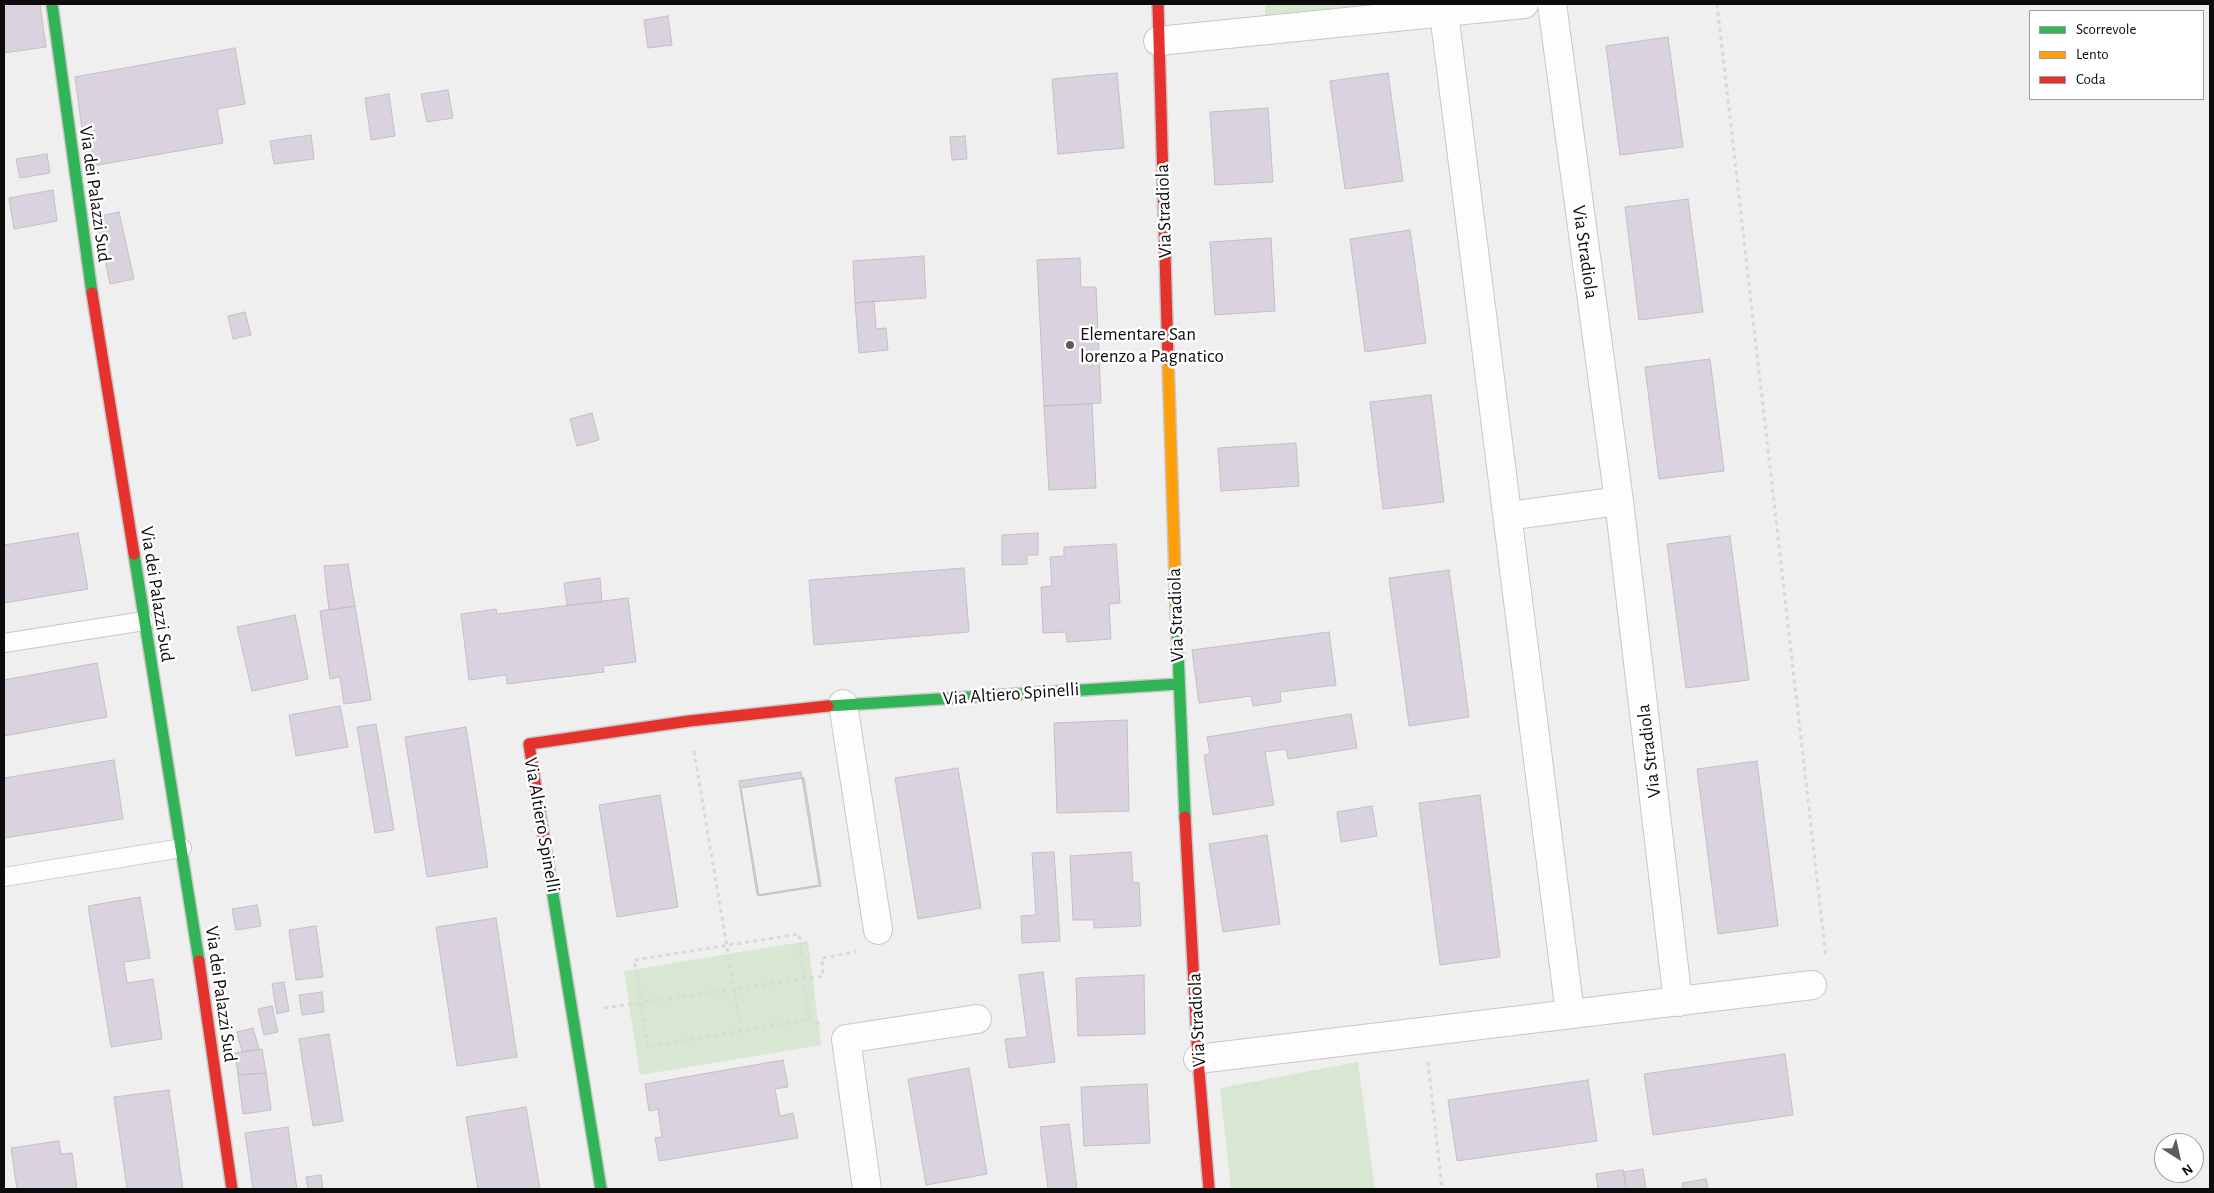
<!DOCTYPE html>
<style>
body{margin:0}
#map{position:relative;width:2214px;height:1193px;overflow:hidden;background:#efeff0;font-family:"Alegreya Sans",sans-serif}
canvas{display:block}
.frame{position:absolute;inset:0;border:5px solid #0c0c0d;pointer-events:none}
.legend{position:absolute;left:2029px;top:10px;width:175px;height:90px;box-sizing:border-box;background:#fff;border:1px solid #9e9e9e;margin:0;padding:6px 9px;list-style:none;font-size:15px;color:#0c0c0d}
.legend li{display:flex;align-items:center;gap:10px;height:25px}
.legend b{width:25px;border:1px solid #9e9e9e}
.north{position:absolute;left:2154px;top:1133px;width:50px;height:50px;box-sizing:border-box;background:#fff;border:1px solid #9e9e9e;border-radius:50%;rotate:145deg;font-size:14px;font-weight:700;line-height:20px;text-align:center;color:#0c0c0d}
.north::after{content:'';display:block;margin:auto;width:18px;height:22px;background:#5b5b5c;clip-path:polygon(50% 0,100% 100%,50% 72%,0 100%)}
</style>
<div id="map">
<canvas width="2214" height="1193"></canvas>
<div class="frame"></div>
<ul class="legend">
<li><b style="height:6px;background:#30b455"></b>Scorrevole</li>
<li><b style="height:6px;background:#ff9f0a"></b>Lento</li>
<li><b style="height:6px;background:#e5322d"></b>Coda</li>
</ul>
<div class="north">N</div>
</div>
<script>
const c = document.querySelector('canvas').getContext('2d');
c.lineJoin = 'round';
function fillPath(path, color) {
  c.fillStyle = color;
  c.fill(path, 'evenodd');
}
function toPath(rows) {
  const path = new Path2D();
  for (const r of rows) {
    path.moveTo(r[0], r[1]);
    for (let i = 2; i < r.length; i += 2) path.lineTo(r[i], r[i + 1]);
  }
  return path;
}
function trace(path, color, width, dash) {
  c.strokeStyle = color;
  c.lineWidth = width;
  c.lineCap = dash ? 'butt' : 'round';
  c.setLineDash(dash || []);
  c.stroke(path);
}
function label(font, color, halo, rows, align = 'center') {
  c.font = font + ' "Alegreya Sans",sans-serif';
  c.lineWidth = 5;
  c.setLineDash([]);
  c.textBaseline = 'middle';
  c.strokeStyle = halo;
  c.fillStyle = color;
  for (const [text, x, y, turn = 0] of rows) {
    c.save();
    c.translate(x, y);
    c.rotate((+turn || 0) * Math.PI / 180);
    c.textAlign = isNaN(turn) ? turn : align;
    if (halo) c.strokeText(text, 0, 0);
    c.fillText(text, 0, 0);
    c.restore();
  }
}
fillPath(toPath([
 [1265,4,1482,4,1265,27],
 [808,941,821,1045,640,1075,624,971],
 [1358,1062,1375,1189,1231,1189,1220,1088]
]), '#d8e7d1');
const building = toPath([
 [4,4,40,4,46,47,4,53,4,4],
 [668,16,672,45,648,48,644,20,668,16],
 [1668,37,1683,147,1620,155,1606,46,1668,37],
 [235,48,245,104,217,109,223,143,87,167,75,77,235,48],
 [1117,73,1124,148,1058,154,1052,79,1117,73],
 [1388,73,1403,181,1345,189,1330,81,1388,73],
 [448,90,453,118,427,122,421,94,448,90],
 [389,94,395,136,371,140,365,98,389,94],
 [1268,108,1273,182,1215,185,1210,112,1268,108],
 [311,135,314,159,274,164,270,141,311,135],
 [965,136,967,159,952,160,950,137,965,136],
 [47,154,50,173,20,178,16,159,47,154],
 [53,190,57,221,14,229,9,198,53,190],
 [1688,199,1703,312,1639,320,1625,207,1688,199],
 [119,212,134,279,110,284,96,217,119,212],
 [1410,230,1426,343,1365,352,1350,239,1410,230],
 [1271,238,1275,311,1215,315,1210,242,1271,238],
 [924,256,926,298,855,303,853,261,924,256],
 [1080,258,1081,287,1096,287,1101,403,1044,406,1037,260,1080,258],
 [874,301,876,329,886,328,888,350,859,353,855,303,874,301],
 [245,312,251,335,233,339,228,316,245,312],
 [1710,359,1724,471,1659,479,1645,367,1710,359],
 [1431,395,1444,502,1383,509,1370,402,1431,395],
 [1092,404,1096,488,1049,490,1044,406,1092,404],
 [592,413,599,440,577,446,570,419,592,413],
 [1296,443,1299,486,1221,491,1218,448,1296,443],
 [78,533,88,589,4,603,4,545,78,533],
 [1038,533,1038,555,1027,555,1027,564,1002,565,1002,535,1038,533],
 [1730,536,1749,680,1686,688,1667,544,1730,536],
 [1116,544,1120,603,1109,604,1111,639,1067,642,1066,632,1043,633,1041,587,1052,586,1050,557,1064,556,1064,547,1116,544],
 [348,564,355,606,329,610,324,566,348,564],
 [964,568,969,632,814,645,809,580,964,568],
 [1449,570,1469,717,1409,726,1389,578,1449,570],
 [600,578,602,602,567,606,564,583,600,578],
 [628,598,636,662,603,666,604,672,507,684,506,675,469,680,461,614,496,609,497,614,628,598],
 [355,606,371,700,344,704,340,677,330,679,320,611,355,606],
 [295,615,308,679,252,691,237,627,295,615],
 [1329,632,1336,685,1280,692,1281,702,1253,706,1251,696,1199,703,1192,650,1329,632],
 [97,663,107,717,4,736,4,680,97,663],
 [340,706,348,747,296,756,289,715,340,706],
 [1351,714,1357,748,1288,759,1286,749,1265,752,1274,805,1213,815,1204,755,1210,754,1207,737,1351,714],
 [1127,720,1129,811,1057,813,1054,723,1127,720],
 [376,724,394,830,375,833,357,727,376,724],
 [466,727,488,867,427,877,405,737,466,727],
 [114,760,123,819,4,838,4,778,114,760],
 [1757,761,1778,926,1718,934,1697,769,1757,761],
 [958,768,981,908,918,919,895,778,958,768],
 [801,772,819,885,757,895,739,781,801,772],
 [804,778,821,886,759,896,741,788,804,778],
 [660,795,678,907,617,917,599,805,660,795],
 [1480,795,1500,957,1440,965,1419,803,1480,795],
 [1372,806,1377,836,1341,842,1337,812,1372,806],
 [1267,835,1280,924,1223,932,1209,844,1267,835],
 [1054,852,1060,941,1022,943,1021,916,1036,915,1032,853,1054,852],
 [1131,852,1133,883,1139,882,1141,926,1094,928,1094,920,1073,920,1070,856,1131,852],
 [140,897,150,958,124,962,127,983,153,979,162,1039,111,1047,88,906,140,897],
 [257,905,261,926,236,930,232,909,257,905],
 [496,918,517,1057,457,1066,436,927,496,918],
 [316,926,323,977,296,980,289,930,316,926],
 [1043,972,1055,1062,1009,1068,1005,1039,1027,1037,1019,975,1043,972],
 [1144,975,1145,1034,1078,1036,1076,978,1144,975],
 [284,982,289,1011,277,1014,272,984,284,982],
 [322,992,324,1012,302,1015,299,995,322,992],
 [272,1006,278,1032,264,1035,258,1009,272,1006],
 [253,1028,259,1049,242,1052,237,1032,253,1028],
 [329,1034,343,1121,313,1126,299,1039,329,1034],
 [262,1049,266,1073,238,1075,235,1053,262,1049],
 [1785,1054,1793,1115,1653,1135,1644,1074,1785,1054],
 [783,1060,788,1087,775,1089,780,1116,793,1113,798,1138,659,1161,655,1138,662,1137,658,1109,649,1111,645,1084,783,1060],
 [969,1068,987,1174,926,1185,908,1079,969,1068],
 [266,1073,271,1110,243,1114,238,1075,266,1073],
 [1588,1080,1597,1141,1457,1161,1448,1100,1588,1080],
 [1147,1084,1150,1143,1084,1146,1081,1087,1147,1084],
 [169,1090,183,1189,127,1189,114,1097,169,1090],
 [526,1107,540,1189,478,1189,466,1117,526,1107],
 [1069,1124,1077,1189,1048,1189,1040,1127,1069,1124],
 [288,1127,297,1189,253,1189,245,1133,288,1127],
 [59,1141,61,1154,72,1153,77,1189,17,1189,11,1148,59,1141],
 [1643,1169,1646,1189,1626,1189,1624,1172,1643,1169],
 [1623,1170,1626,1189,1598,1189,1596,1174,1623,1170],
 [321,1175,323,1189,308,1189,306,1177,321,1175],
 [1706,1179,1708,1189,1683,1189,1682,1183,1706,1179]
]);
fillPath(building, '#dbd2df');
trace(building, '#c1c1c1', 1);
const lane = toPath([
 [4,643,144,621],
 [4,877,182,848]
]);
const street = toPath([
 [1552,4,1619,501,1678,1002],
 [1444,13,1570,1014],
 [1158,41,1524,4],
 [1508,516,1619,501],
 [843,704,878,930],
 [1198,1059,1812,985],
 [867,1189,846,1039,977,1019]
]);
const fast = toPath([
 [52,4,92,293],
 [134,554,199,961],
 [1176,605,1185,817],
 [828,706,1178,684],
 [546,852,601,1189]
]);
const slow = toPath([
 [1168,360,1176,605]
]);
const jam = toPath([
 [1158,4,1168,360],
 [92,293,134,554],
 [1185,817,1198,1059,1209,1189],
 [546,852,529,744,689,721,828,706],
 [199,961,232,1189]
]);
trace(lane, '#c7c7c8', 20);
trace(street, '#c7c7c8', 30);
trace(fast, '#c7c7c8', 14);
trace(slow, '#c7c7c8', 14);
trace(jam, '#c7c7c8', 14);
trace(toPath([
 [1717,4,1826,957],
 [694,751,741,1031],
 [604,1008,823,976,822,958,856,952],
 [809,1019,799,934,634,960,648,1047,809,1019,820,1024],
 [1428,1062,1442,1189]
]), '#d9d9da', 3, [4, 4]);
trace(lane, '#fdfdfd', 18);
trace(street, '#fdfdfd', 28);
trace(fast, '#30b455', 11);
trace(slow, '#ff9f0a', 11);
trace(jam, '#e5322d', 11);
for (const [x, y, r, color] of [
 [1070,345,5,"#5b5b5c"]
]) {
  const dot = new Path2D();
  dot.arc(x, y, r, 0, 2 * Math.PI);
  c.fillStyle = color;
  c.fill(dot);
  trace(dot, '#fff', 2);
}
label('19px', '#0c0c0d', '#fff', [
 ["Via dei Palazzi Sud",95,194,82],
 ["Via Stradiola",1164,211,-92],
 ["Via Stradiola",1585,252,82],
 ["Via dei Palazzi Sud",157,594,81],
 ["Via Stradiola",1176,615,-92],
 ["Via Altiero Spinelli",1011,694,-4],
 ["Via Stradiola",1649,751,-97],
 ["Via Altiero Spinelli",542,825,80],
 ["Via dei Palazzi Sud",221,994,82],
 ["Via Stradiola",1197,1020,-93]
]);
label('19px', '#0c0c0d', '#fff', [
 ["Elementare San",1080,334],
 ["lorenzo a Pagnatico",1080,356]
], 'left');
</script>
